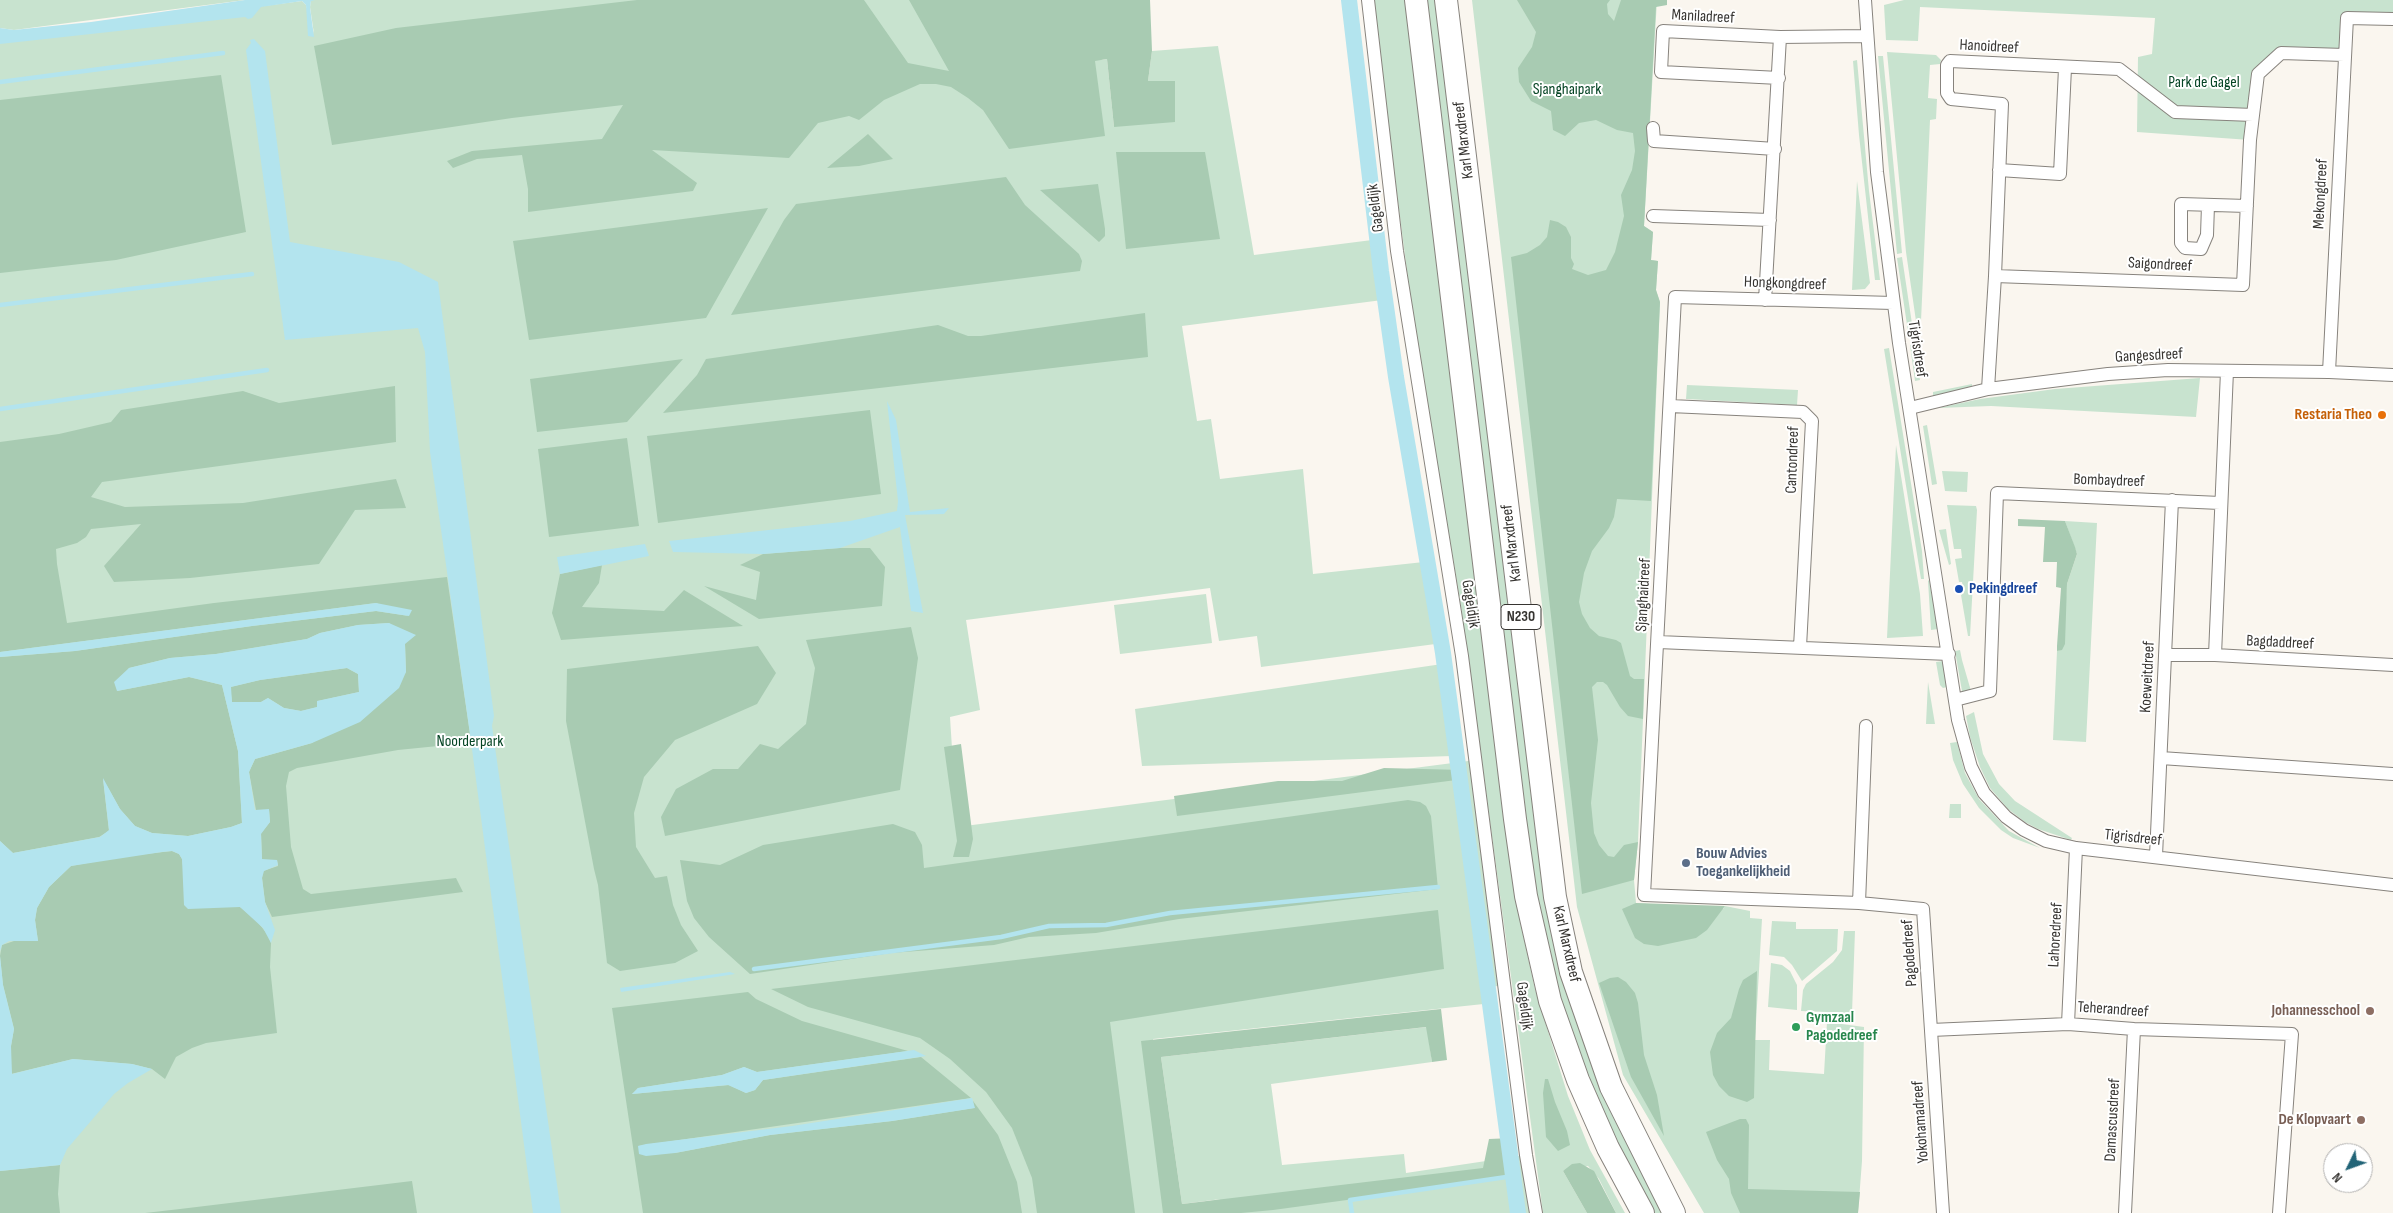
<!DOCTYPE html>
<style>
body{margin:0}
#map{position:relative;width:2393px;height:1213px;overflow:hidden;background:#faf6ef;font-family:"Sofia Sans Condensed",sans-serif}
canvas{display:block}
.north{position:absolute;left:2323px;top:1143px;width:50px;height:50px;box-sizing:border-box;background:#fff;border:1px solid #afaead;border-radius:50%;rotate:228deg;font-size:14px;font-weight:700;line-height:20px;text-align:center;color:#373532}
.north::after{content:'';display:block;margin:auto;width:18px;height:22px;background:#226477;clip-path:polygon(50% 0,100% 100%,50% 72%,0 100%)}
</style>
<div id="map">
<canvas width="2393" height="1213"></canvas>
<div class="north">N</div>
</div>
<script>
const c = document.querySelector('canvas').getContext('2d');
c.lineJoin = 'round';
function fillPath(path, color) {
  c.fillStyle = color;
  c.fill(path, 'evenodd');
}
function toPath(rows) {
  const path = new Path2D();
  for (const r of rows) {
    path.moveTo(r[0], r[1]);
    for (let i = 2; i < r.length; i += 2) path.lineTo(r[i], r[i + 1]);
  }
  return path;
}
function trace(path, color, width, dash) {
  c.strokeStyle = color;
  c.lineWidth = width;
  c.lineCap = dash ? 'butt' : 'round';
  c.setLineDash(dash || []);
  c.stroke(path);
}
function label(font, color, halo, rows, align = 'center') {
  c.font = font + ' "Sofia Sans Condensed",sans-serif';
  c.lineWidth = 4;
  c.setLineDash([]);
  c.textBaseline = 'middle';
  c.strokeStyle = halo;
  c.fillStyle = color;
  for (const [text, x, y, turn = 0] of rows) {
    c.save();
    c.translate(x, y);
    c.rotate((+turn || 0) * Math.PI / 180);
    c.textAlign = isNaN(turn) ? turn : align;
    if (halo) c.strokeText(text, 0, 0);
    c.fillText(text, 0, 0);
    c.restore();
  }
}
fillPath(toPath([
 [0,0,245,0,14,30,0,28],
 [311,0,1070,0,1102,60,1107,59,1114,127,1148,81,1152,51,1218,46,1254,255,1380,239,1390,299,1182,326,1197,421,1211,419,1220,479,1303,469,1313,574,1433,561,1443,643,1261,667,1257,636,1219,641,1210,588,966,620,980,710,950,717,957,827,1476,760,1504,985,1491,987,1493,1003,1153,1039,1176,1207,1221,1199,1182,1204,1161,1057,1427,1027,1432,1062,1271,1084,1282,1165,1404,1154,1406,1173,1526,1155,1536,1213,0,1213,0,40,302,1,306,5,314,34,310,7],
 [1372,0,1407,0,1510,858,1522,930,1535,989,1568,1096,1590,1150,1625,1213,1616,1213,1599,1179,1588,1166,1563,1171,1587,1213,1543,1213,1461,607,1412,310],
 [1423,0,1438,0,1570,1003,1600,1089,1613,1117,1666,1213,1651,1213,1588,1088,1542,945],
 [1472,0,1657,0,1644,226,1653,232,1651,260,1658,261,1656,290,1660,302,1638,842,1634,880,1636,903,1723,909,1725,906,1750,911,1750,918,1762,919,1755,1040,1770,1040,1769,1070,1824,1074,1827,1022,1864,1027,1862,1161,1858,1213,1704,1213,1623,1075,1577,907],
 [1904,0,2393,0,2393,18,2347,18,2344,55,2281,53,2258,74,2250,140,2137,132,2138,57,2152,54,2155,18,1920,7,1918,41,1886,40,1884,5],
 [1887,52,1936,55,1941,60,1940,64,1930,65,1928,98,1937,99,1936,119,1930,120,1921,321,1916,321,1906,252],
 [1878,56,1883,56,1902,253,1897,254],
 [1857,60,1869,191,1880,280,1875,280,1859,135,1853,61],
 [1857,181,1870,283,1865,289,1852,290],
 [1902,257,1914,337,1909,338,1897,258],
 [1910,345,1914,345,1920,380,1915,381],
 [1889,348,1922,551,1924,579,1921,579,1884,349],
 [2200,378,2196,417,1991,406,1938,408,1980,399,2055,389],
 [1972,384,1972,388,1933,396,1933,392],
 [1687,385,1798,390,1797,405,1686,399],
 [1927,425,1937,484,1932,485,1923,426],
 [1896,445,1920,594,1923,636,1887,638],
 [1942,471,1968,472,1967,492,1945,491],
 [1947,505,1976,506,1977,510,1970,636,1968,636,1961,595,1964,593,1962,582,1959,582,1955,559,1962,558,1961,549,1954,549],
 [2065,521,2097,523,2086,742,2053,740,2057,651,2062,649,2067,584,2077,554],
 [1946,529,1951,564,1949,565,1939,530],
 [1929,580,1938,629,1931,630,1928,581],
 [1206,594,1212,643,1120,654,1114,605],
 [1960,650,1962,660,1971,691,1962,691,1955,651],
 [1943,661,1947,687,1943,688,1940,685,1936,662],
 [1449,663,1461,752,1452,756,1142,766,1135,709],
 [1928,682,1935,724,1926,724],
 [1974,712,1983,754,1999,784,2015,801,2072,838,2071,840,2038,829,2025,822,2008,809,1990,788,1980,767,1970,737,1966,716],
 [1957,742,1965,773,1979,799,2009,831,2040,848,2013,838,2001,830,1979,808,1963,784,1953,760,1950,743],
 [1950,804,1961,804,1961,818,1949,818],
 [1772,921,1796,922,1796,929,1838,929,1837,951,1802,981,1792,965,1784,957,1769,955],
 [1844,931,1855,931,1852,1013,1801,1011,1803,990,1806,984,1833,962,1842,950],
 [1771,963,1782,965,1790,971,1797,985,1797,1010,1768,1007]
]), '#c8e3cf');
fillPath(toPath([
 [637,0,864,0,908,63,949,71,909,0,1150,0,1152,51,1148,81,1175,81,1175,122,1114,127,1107,59,1095,61,1105,136,1009,149,983,110,968,98,951,87,936,84,920,84,884,100,859,120,849,116,818,123,789,158,652,150,697,183,693,191,528,212,528,189,522,155,477,159,453,168,447,161,472,151,602,139,623,105,512,118,332,145,314,46,396,28],
 [1517,0,1610,0,1607,4,1608,14,1614,21,1621,0,1667,0,1667,5,1656,7,1644,226,1653,232,1651,260,1658,261,1656,290,1660,302,1651,501,1617,499,1614,517,1609,528,1592,551,1584,573,1579,602,1582,614,1590,628,1599,636,1616,640,1621,643,1630,676,1634,679,1644,679,1643,719,1628,716,1620,707,1607,685,1603,682,1597,682,1592,687,1598,740,1591,803,1594,833,1599,845,1608,856,1614,857,1624,845,1638,842,1634,880,1582,894,1511,257,1527,253,1540,245,1547,237,1550,220,1558,222,1566,227,1571,237,1571,258,1574,264,1572,269,1588,275,1606,270,1615,252,1624,216,1621,195,1632,170,1635,151,1633,133,1617,130,1596,120,1579,123,1565,136,1553,130,1551,111,1531,101,1519,82,1518,68,1532,47,1536,32],
 [221,75,246,232,116,260,0,273,0,100],
 [868,134,893,159,859,166,827,168],
 [1116,152,1205,152,1220,239,1126,249],
 [1006,177,1025,205,1079,254,1082,261,1080,271,731,315,784,220,796,204],
 [1098,184,1105,229,1105,236,1099,242,1040,190],
 [768,208,706,318,529,340,513,241],
 [1145,313,1148,357,663,413,697,375,706,359,938,325,968,336,981,336],
 [683,359,627,422,537,432,530,379],
 [395,386,396,442,102,482,91,497,125,507,243,503,396,479,406,508,355,510,319,564,190,578,114,582,104,566,141,524,91,529,86,537,77,543,56,549,57,564,67,623,214,603,447,577,470,734,448,745,398,750,297,768,289,772,286,786,291,847,303,889,311,894,456,878,463,892,272,917,265,902,262,878,263,871,278,866,277,860,262,860,261,833,270,822,269,810,256,810,249,772,255,759,312,743,406,672,405,644,389,623,358,625,320,633,307,639,216,654,170,658,129,668,117,691,189,677,222,685,238,751,242,823,231,827,188,836,152,833,135,826,120,809,103,779,109,831,99,837,13,853,0,841,0,657,75,651,252,626,376,611,409,616,376,603,0,652,0,442,59,434,111,422,121,410,243,391,279,403],
 [870,410,881,494,658,523,647,436],
 [627,438,639,526,549,537,538,449],
 [2018,519,2065,521,2075,547,2077,554,2067,584,2065,644,2062,650,2057,651,2057,646,2061,588,2056,587,2057,562,2043,562,2045,527,2018,526],
 [840,548,870,548,885,567,882,606,759,619,704,586,756,600,760,572,740,565,763,554],
 [602,565,599,583,582,607,664,611,684,590,743,626,561,640,552,613,560,574],
 [911,627,918,658,900,790,665,836,661,817,676,789,713,769,738,769,760,744,778,749,806,724,815,668,806,640],
 [758,646,776,673,757,704,675,740,644,777,634,813,636,847,655,878,667,876,673,905,681,925,698,951,675,963,620,971,607,963,598,885,594,869,566,721,567,669],
 [347,668,358,674,359,692,318,701,318,707,301,711,284,708,268,698,261,702,232,702,230,687,260,680],
 [961,744,973,839,969,857,953,857,957,841,944,747],
 [1384,768,1463,770,1464,779,1177,816,1174,796,1278,781,1342,781],
 [1408,800,1420,802,1426,806,1431,816,1438,889,1179,919,1096,933,1029,937,994,945,891,953,750,974,709,937,694,918,687,901,680,860,720,865,763,845,893,824,915,832,922,845,924,868],
 [172,851,179,854,182,859,184,873,218,907,240,907,256,920,268,935,271,943,270,967,277,1033,206,1043,192,1048,176,1057,165,1079,152,1069,132,1064,73,1059,11,1074,11,1046,14,1029,3,985,0,956,2,945,17,940,38,941,35,920,37,908,49,887,71,866,119,857],
 [1636,903,1725,906,1707,930,1696,938,1658,946,1644,944,1635,938,1622,909],
 [1438,910,1444,969,1110,1022,1135,1213,1037,1213,1032,1178,1012,1128,986,1092,950,1059,920,1038,808,1007,771,989],
 [1757,971,1754,1098,1747,1102,1729,1096,1719,1086,1713,1075,1710,1052,1717,1033,1731,1018,1739,989,1743,980],
 [1618,977,1626,982,1635,993,1638,1003,1644,1055,1657,1095,1664,1136,1631,1077,1599,983,1610,978],
 [748,992,756,999,802,1021,908,1051,757,1072,744,1067,722,1075,638,1088,632,1094,729,1085,746,1093,755,1090,763,1080,921,1057,971,1098,638,1146,675,1153,770,1135,892,1121,974,1108,973,1101,998,1135,1017,1182,1022,1213,643,1213,612,1008],
 [1441,1009,1447,1060,1432,1062,1426,1027,1161,1057,1182,1204,1483,1168,1489,1139,1512,1138,1517,1177,1273,1210,1241,1213,1163,1213,1141,1041],
 [1545,1079,1548,1079,1555,1102,1567,1131,1570,1145,1558,1151,1546,1137,1543,1093],
 [1740,1119,1746,1119,1749,1125,1748,1189,1860,1192,1858,1213,1740,1213,1731,1193,1729,1179,1717,1160,1706,1132],
 [1580,1163,1594,1171,1616,1213,1587,1213,1563,1171,1572,1164],
 [60,1165,58,1194,60,1213,0,1213,0,1171],
 [412,1181,417,1213,145,1213,180,1209]
]), '#a8cbb2');
fillPath(toPath([
 [245,0,315,0,311,1,310,7,314,37,308,36,306,5,302,1,261,7,252,18,248,19,245,17,0,44,0,28,14,30,91,22],
 [254,39,265,51,290,242,399,262,438,282,494,716,492,726,561,1213,533,1213,470,734,430,452,425,352,418,328,285,340,246,50,251,43,250,40],
 [887,401,896,420,910,512,949,508,944,514,905,515,923,613,911,611,900,527,840,548,763,554,673,552,669,541,850,521,897,511,898,501],
 [645,544,649,556,560,574,557,557],
 [376,603,412,610,409,616,376,611,252,626,75,651,0,657,0,652],
 [389,623,416,635,405,644,406,672,399,688,360,722,312,743,255,759,249,772,255,810,269,809,270,822,261,834,262,859,277,860,278,865,264,871,262,878,265,902,275,930,271,943,263,928,240,907,188,909,184,905,182,859,179,854,172,851,162,852,71,866,49,887,37,908,35,920,38,941,9,941,2,945,0,951,0,841,13,853,100,837,109,830,103,778,120,809,135,826,152,833,188,836,231,827,242,823,238,751,222,685,189,677,117,691,114,682,129,668,170,658,216,654,307,639,320,633,358,625],
 [347,668,358,674,359,692,317,701,317,707,301,711,284,708,268,698,261,702,232,702,231,687,260,680],
 [0,956,3,985,14,1029,11,1046,12,1074,73,1059,132,1064,152,1069,128,1083,114,1094,67,1149,60,1165,0,1171],
 [730,972,735,974,621,992,620,988],
 [914,1050,926,1056,763,1080,755,1090,746,1093,728,1085,632,1094,638,1088,722,1075,744,1067,757,1072],
 [972,1098,975,1108,892,1121,770,1135,675,1153,646,1156,639,1154,638,1146,646,1144,792,1126]
]), '#b3e4ee');
trace(toPath([
 [0,82,223,53],
 [0,305,252,274],
 [0,409,267,370],
 [754,969,1001,937,1049,926,1106,925,1170,913,1438,887],
 [1352,1213,1350,1200,1513,1176]
]), '#b3e4ee', 4.5);
trace(toPath([
 [1349,0,1381,271,1396,377,1443,653,1518,1213]
]), '#b3e4ee', 16);
const street = toPath([
 [1368,0,1397,251,1462,656,1526,1155,1536,1213],
 [1865,0,1877,172,1899,343,1958,720,1971,767,1984,793,2006,817,2024,830,2046,841,2076,848,2393,885],
 [1779,78,1661,72,1663,31,1780,37,1866,36],
 [1653,128,1654,141,1775,149],
 [1999,170,2060,174,2065,68],
 [2208,205,2207,235,2201,249,2185,248,2181,243,2181,204,2247,206],
 [1653,216,1770,220],
 [1995,276,2243,285,2250,140,2258,74,2281,53,2344,55],
 [1765,300,1780,37],
 [1893,303,1675,297,1644,895,1859,903,1923,909,1943,1213],
 [2329,372,2347,18,2393,19],
 [1988,389,1995,276,2002,104,1951,99,1947,93,1947,65,1950,61,2119,69,2175,112,2253,115],
 [1670,406,1803,412,1812,421,1800,647],
 [1910,408,1988,389,2108,374,2168,370,2329,372,2393,375],
 [1658,642,1949,654],
 [2165,655,2215,655,2393,665],
 [2215,655,2227,371],
 [1955,700,1990,691,1997,493,2220,503],
 [2161,758,2393,774],
 [2156,856,2172,500],
 [1859,903,1866,726],
 [2068,1024,2076,848],
 [1931,1030,2068,1024,2134,1029,2292,1034,2279,1213],
 [2125,1213,2134,1029]
]);
const highway = toPath([
 [1416,0,1515,819,1526,896,1550,1001,1578,1080,1608,1148,1643,1213],
 [1446,0,1555,897,1571,972,1611,1087,1674,1213]
]);
trace(street, '#87837d', 14);
trace(highway, '#87837d', 24);
trace(street, '#fff', 12);
trace(highway, '#fff', 22);
for (const [x, y, r, color] of [
 [2382,415,5,"#e8710a"],
 [1959,589,5,"#1a4fb4"],
 [1686,863,5,"#5c6f8a"],
 [2370,1011,5,"#8d6e63"],
 [1796,1027,5,"#2e9e5b"],
 [2361,1120,5,"#8d6e63"]
]) {
  const dot = new Path2D();
  dot.arc(x, y, r, 0, 2 * Math.PI);
  c.fillStyle = color;
  c.fill(dot);
  trace(dot, '#fff', 2);
}
for (const [x, y, w] of [
 [1521,617,40]
]) {
  const box = new Path2D();
  box.roundRect(x - w / 2, y - 12.5, w, 25, 4);
  c.fillStyle = '#fff';
  c.fill(box);
  trace(box, '#373532', 1);
}
label('bold 15px', '#373532', null, [
 ["N230",1521,617]
]);
label('16px', '#373532', '#fff', [
 ["Maniladreef",1703,17,3],
 ["Hanoidreef",1989,47,3],
 ["Karl Marxdreef",1464,140,-97],
 ["Mekongdreef",2321,194,-87],
 ["Gageldijk",1376,208,-97],
 ["Saigondreef",2160,265,3],
 ["Hongkongdreef",1785,284,2],
 ["Tigrisdreef",1917,349,81],
 ["Gangesdreef",2149,356,-3],
 ["Cantondreef",1793,460,-88],
 ["Bombaydreef",2109,481,2],
 ["Karl Marxdreef",1512,543,-97],
 ["Sjanghaidreef",1644,595,-87],
 ["Gageldijk",1470,604,81],
 ["Bagdaddreef",2280,643,3],
 ["Koeweitdreef",2148,677,-87],
 ["Tigrisdreef",2133,838,6],
 ["Lahoredreef",2056,935,-87],
 ["Karl Marxdreef",1566,944,77],
 ["Pagodedreef",1910,953,-94],
 ["Gageldijk",1524,1006,83],
 ["Teherandreef",2113,1010,4],
 ["Damascusdreef",2113,1120,-87],
 ["Yokohamadreef",1921,1122,-94]
]);
label('16px', '#054424', '#fff', [
 ["Park de Gagel",2204,83],
 ["Sjanghaipark",1567,90],
 ["Noorderpark",470,742]
]);
label('bold 16px', '#c56008', '#fff', [
 ["Restaria Theo",2372,415]
], 'right');
label('bold 16px', '#164399', '#fff', [
 ["Pekingdreef",1969,589]
], 'left');
label('bold 16px', '#4e5e75', '#fff', [
 ["Bouw Advies",1696,854],
 ["Toegankelijkheid",1696,872]
], 'left');
label('bold 16px', '#785e54', '#fff', [
 ["Johannesschool",2360,1011],
 ["De Klopvaart",2351,1120]
], 'right');
label('bold 16px', '#27864d', '#fff', [
 ["Gymzaal",1806,1018],
 ["Pagodedreef",1806,1036]
], 'left');
</script>
